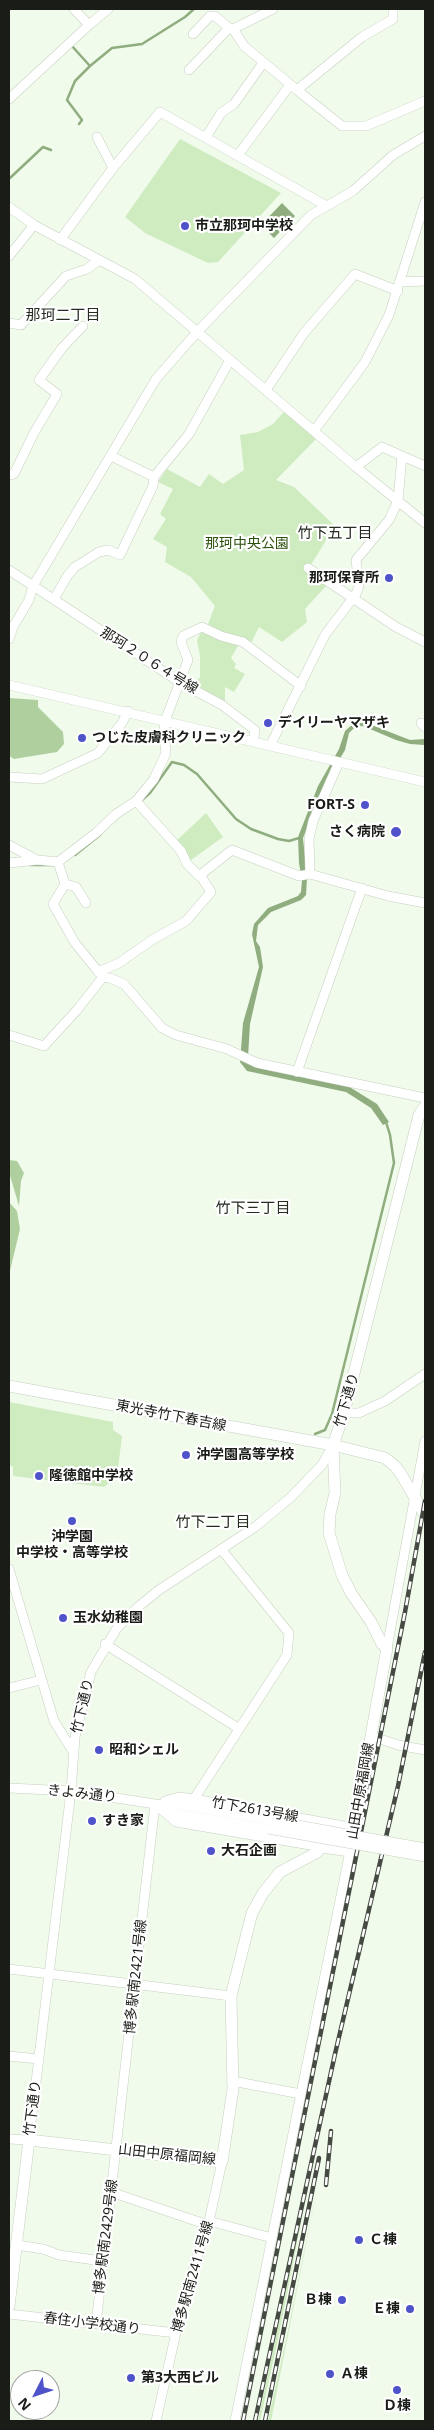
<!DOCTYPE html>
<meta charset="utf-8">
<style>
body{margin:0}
#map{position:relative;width:434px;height:2430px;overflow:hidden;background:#f0fbeb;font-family:"Noto Sans",sans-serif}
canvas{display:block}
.frame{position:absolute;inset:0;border:10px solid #191c17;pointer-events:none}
.north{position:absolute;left:10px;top:2370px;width:50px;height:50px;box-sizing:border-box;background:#fff;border:1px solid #a3a4a2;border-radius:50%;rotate:229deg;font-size:14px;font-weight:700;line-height:20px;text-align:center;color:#191c17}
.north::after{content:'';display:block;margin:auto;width:18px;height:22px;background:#4f53ca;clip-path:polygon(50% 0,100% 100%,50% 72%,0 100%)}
</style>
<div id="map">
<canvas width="434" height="2430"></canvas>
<div class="frame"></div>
<div class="north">N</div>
</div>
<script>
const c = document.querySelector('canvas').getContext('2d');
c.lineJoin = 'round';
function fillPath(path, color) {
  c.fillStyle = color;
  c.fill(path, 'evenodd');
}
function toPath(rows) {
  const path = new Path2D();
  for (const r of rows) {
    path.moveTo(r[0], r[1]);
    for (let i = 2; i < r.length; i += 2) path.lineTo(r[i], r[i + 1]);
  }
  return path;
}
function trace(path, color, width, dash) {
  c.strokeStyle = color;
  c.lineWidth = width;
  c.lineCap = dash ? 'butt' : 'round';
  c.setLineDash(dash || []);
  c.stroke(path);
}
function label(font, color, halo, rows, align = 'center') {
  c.font = font + ' "Noto Sans","Noto Sans JP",sans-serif';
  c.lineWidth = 4.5;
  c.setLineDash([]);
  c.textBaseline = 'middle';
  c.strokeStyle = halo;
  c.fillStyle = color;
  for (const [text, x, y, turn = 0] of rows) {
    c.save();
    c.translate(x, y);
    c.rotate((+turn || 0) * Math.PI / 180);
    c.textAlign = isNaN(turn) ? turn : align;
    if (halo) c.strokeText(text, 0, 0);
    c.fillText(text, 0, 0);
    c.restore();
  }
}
fillPath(toPath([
 [180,139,281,193,218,262,208,263,145,233,125,217],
 [284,412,316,439,276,480,294,487,335,526,307,571,327,585,305,609,307,622,282,642,259,627,250,645,222,634,208,624,215,606,191,577,165,562,167,547,153,539,166,519,160,514,173,489,158,482,167,469,200,487,209,474,223,484,244,470,240,435,258,432,273,424],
 [203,628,239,644,231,658,236,664,234,668,245,674,234,692,225,687,225,703,193,685,200,677,200,656,197,640],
 [206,813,223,837,191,860,176,841],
 [9,1402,113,1422,113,1430,122,1436,117,1477,104,1487,13,1476,13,1467,9,1464],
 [310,2177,278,2339,260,2421,258,2421],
 [319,2179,271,2421,268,2421,286,2340]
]), '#cfebc0');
fillPath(toPath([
 [9,698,38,700,38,707,63,732,64,744,57,752,14,759,9,756],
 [9,1160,17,1161,24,1173,21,1181,19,1206,9,1172],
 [9,1202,17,1211,20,1229,9,1275]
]), '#b0cf9f');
fillPath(toPath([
 [282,203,295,216,274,238,261,225],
 [364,722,410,740,425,739,425,745,410,744,396,740,363,726,355,727,349,733,345,750,323,788,303,838,307,878,306,895,301,900,271,912,258,925,256,941,260,947,263,967,250,1024,248,1057,251,1065,348,1086,377,1104,389,1122,383,1125,371,1108,346,1092,247,1071,240,1062,243,1023,259,967,252,934,254,924,268,908,298,896,301,892,302,880,299,863,298,837,318,786,339,749,345,731,354,723]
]), '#8fad7e');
trace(toPath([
 [71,45,90,66],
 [79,124,82,120,67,100,75,81,90,66,112,48,142,44,185,17,194,9],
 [10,178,43,147,51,150],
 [142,800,150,793,172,762,184,765,197,774,236,819,251,829,278,839,289,841,299,838],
 [75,855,100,835],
 [30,865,57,865],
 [315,1434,325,1430,332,1414,394,1163,390,1135,386,1122]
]), '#8fad7e', 2.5);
const minor = toPath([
 [74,9,89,25,108,9],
 [273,9,233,29,244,46,297,90,362,37,393,19,393,9],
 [193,34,210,16,215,16,229,28],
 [189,70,229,28,233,29],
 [297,90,342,126,366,126,425,101],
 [9,99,89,25],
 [206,137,221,113,234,104,263,63],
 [238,155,290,85],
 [113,168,160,112,325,205],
 [9,207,34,225,135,279,356,467,425,523],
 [60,240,113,168,97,137],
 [9,256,34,225],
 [399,282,425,281],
 [9,323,21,325,66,276,87,269,98,261],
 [266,390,304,333,355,274,398,291],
 [314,431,365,362,389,315,425,202],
 [111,456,154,477,189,434,230,360],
 [356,467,382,447,425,466],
 [9,475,14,474,34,433,57,394,39,380,62,348,83,326],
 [308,568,396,627,425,642],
 [9,570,181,683,222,705,255,730,253,742],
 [54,599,68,575,75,567,99,552,108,550,120,555,153,486,154,477],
 [9,639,13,627,29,600,33,586,156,379,197,332,311,215,353,191,393,155,425,136],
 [9,685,425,782],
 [421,723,425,727],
 [271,744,325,635,356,594,359,586,356,560,389,520,398,501,402,456],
 [9,777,42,779,98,753,122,723,128,711],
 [136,801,181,851,187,864,199,876,232,850,299,876,310,874,309,839,313,821,339,762],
 [9,845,37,860],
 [58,862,65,884,53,904,75,943,101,975],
 [9,863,38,860,58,862,96,833,116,814,136,801,154,779,166,753,164,733,165,721,188,660,181,642,183,636,202,627,221,636,243,642,301,686],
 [310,874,388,896,425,903],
 [65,884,76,887,86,903],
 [98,972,119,963,152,940,186,921,211,892,200,875],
 [9,1035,44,1046,77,1010,103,977,110,978,124,984,162,1028,176,1035,227,1049,257,1063,425,1098],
 [297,1072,362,888],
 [344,1413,359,1413,385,1401,425,1374],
 [9,1569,54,1721,74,1753],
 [105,1644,238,1728],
 [387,1648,425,1441],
 [9,1688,41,1680],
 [371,1736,398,1745,425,1750],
 [9,1788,71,1791,155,1804,179,1805,270,1820],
 [194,1799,287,1655,289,1633,221,1549],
 [165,1801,179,1797,194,1799,355,1828],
 [155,1804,176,1822,322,1847],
 [166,1809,177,1814,268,1829],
 [9,1969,231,1996],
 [9,2056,39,2059],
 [232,2081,301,2094],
 [9,2139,29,2140,71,1791,75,1737,91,1672,117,1628,138,1607,159,1590,255,1527,290,1498,322,1465,333,1445],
 [111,2192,208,2225],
 [209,2221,272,2238],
 [17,2245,43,2249,59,2255,102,2261],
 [9,2314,176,2333],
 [96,2324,155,1804],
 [156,2421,185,2293,209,2221,222,2162],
 [235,2421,350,1851]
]);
const major = toPath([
 [9,1386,333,1445,385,1458,395,1466,401,1474,425,1515],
 [9,2306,29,2140,222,2162,233,2089,231,1996,252,1913,263,1893,280,1872,316,1853,322,1847,350,1851,387,1648,382,1644,371,1622,351,1593,342,1575,329,1533,330,1514,335,1493,333,1445,344,1413,419,1115,425,1106]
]);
trace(minor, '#c6d0c0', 10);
trace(major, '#c6d0c0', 12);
trace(minor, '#fff', 9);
trace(major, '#fff', 11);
const rail = toPath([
 [326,2185,331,2131],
 [243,2421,405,1612,425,1501],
 [255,2421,335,2054,398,1786,425,1652],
 [265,2421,319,2158]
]);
trace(rail, '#454a43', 4.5);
trace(rail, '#fff', 2.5, [8]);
const minorBridge = toPath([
 [270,1820,425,1848],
 [268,1829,425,1857]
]);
trace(minorBridge, '#c6d0c0', 10, []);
trace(minorBridge, '#fff', 9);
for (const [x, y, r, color] of [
 [185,226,5,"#4f53ca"],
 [389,578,5,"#4f53ca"],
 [268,723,5,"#4f53ca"],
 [82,738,5,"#4f53ca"],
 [365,805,5,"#4f53ca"],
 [396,832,6,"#4f53ca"],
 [186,1455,5,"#4f53ca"],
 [39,1476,5,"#4f53ca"],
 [72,1521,5,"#4f53ca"],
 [63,1618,5,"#4f53ca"],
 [99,1750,5,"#4f53ca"],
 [92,1821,5,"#4f53ca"],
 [211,1851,5,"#4f53ca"],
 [359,2240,5,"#4f53ca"],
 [342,2300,5,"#4f53ca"],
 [410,2309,5,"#4f53ca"],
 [330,2374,5,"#4f53ca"],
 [131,2378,5,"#4f53ca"],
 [397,2390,5,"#4f53ca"]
]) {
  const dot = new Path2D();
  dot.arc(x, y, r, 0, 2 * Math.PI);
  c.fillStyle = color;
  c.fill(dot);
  trace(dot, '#fff', 2);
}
label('bold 14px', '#191c17', '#fff', [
 ["市立那珂中学校",195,226],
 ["那珂保育所",379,578,"right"],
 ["デイリーヤマザキ",278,723],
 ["つじた皮膚科クリニック",92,738],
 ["FORT-S",355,805,"right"],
 ["さく病院",385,832,"right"],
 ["沖学園高等学校",196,1455],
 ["隆徳館中学校",49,1476],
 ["沖学園",72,1537,"center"],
 ["中学校・高等学校",72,1553,"center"],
 ["玉水幼稚園",73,1618],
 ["昭和シェル",109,1750],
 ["すき家",102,1821],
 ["大石企画",221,1851],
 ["Ｃ棟",369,2240],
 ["Ｂ棟",332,2300,"right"],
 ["Ｅ棟",400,2309,"right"],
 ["Ａ棟",340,2374],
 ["第3大西ビル",141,2378],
 ["Ｄ棟",397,2406,"center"]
], 'left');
label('14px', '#2b500c', '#fff', [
 ["那珂中央公園",247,544]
]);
label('14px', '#191c17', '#fff', [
 ["那珂２０６４号線",149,661,32],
 ["竹下通り",347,1400,-74],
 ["東光寺竹下春吉線",171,1416,11],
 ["竹下通り",83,1706,-77],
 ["山田中原福岡線",361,1791,-80],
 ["きよみ通り",82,1794,6],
 ["竹下2613号線",255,1810,10],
 ["博多駅南2421号線",136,1977,-84],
 ["竹下通り",33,2108,-83],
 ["山田中原福岡線",167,2155,6],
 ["博多駅南2429号線",106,2237,-83],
 ["博多駅南2411号線",193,2277,-74],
 ["春住小学校通り",92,2324,7]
]);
label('15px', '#252d21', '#fff', [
 ["那珂二丁目",63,316],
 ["竹下五丁目",335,534],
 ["竹下三丁目",253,1209],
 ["竹下二丁目",213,1523]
]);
</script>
